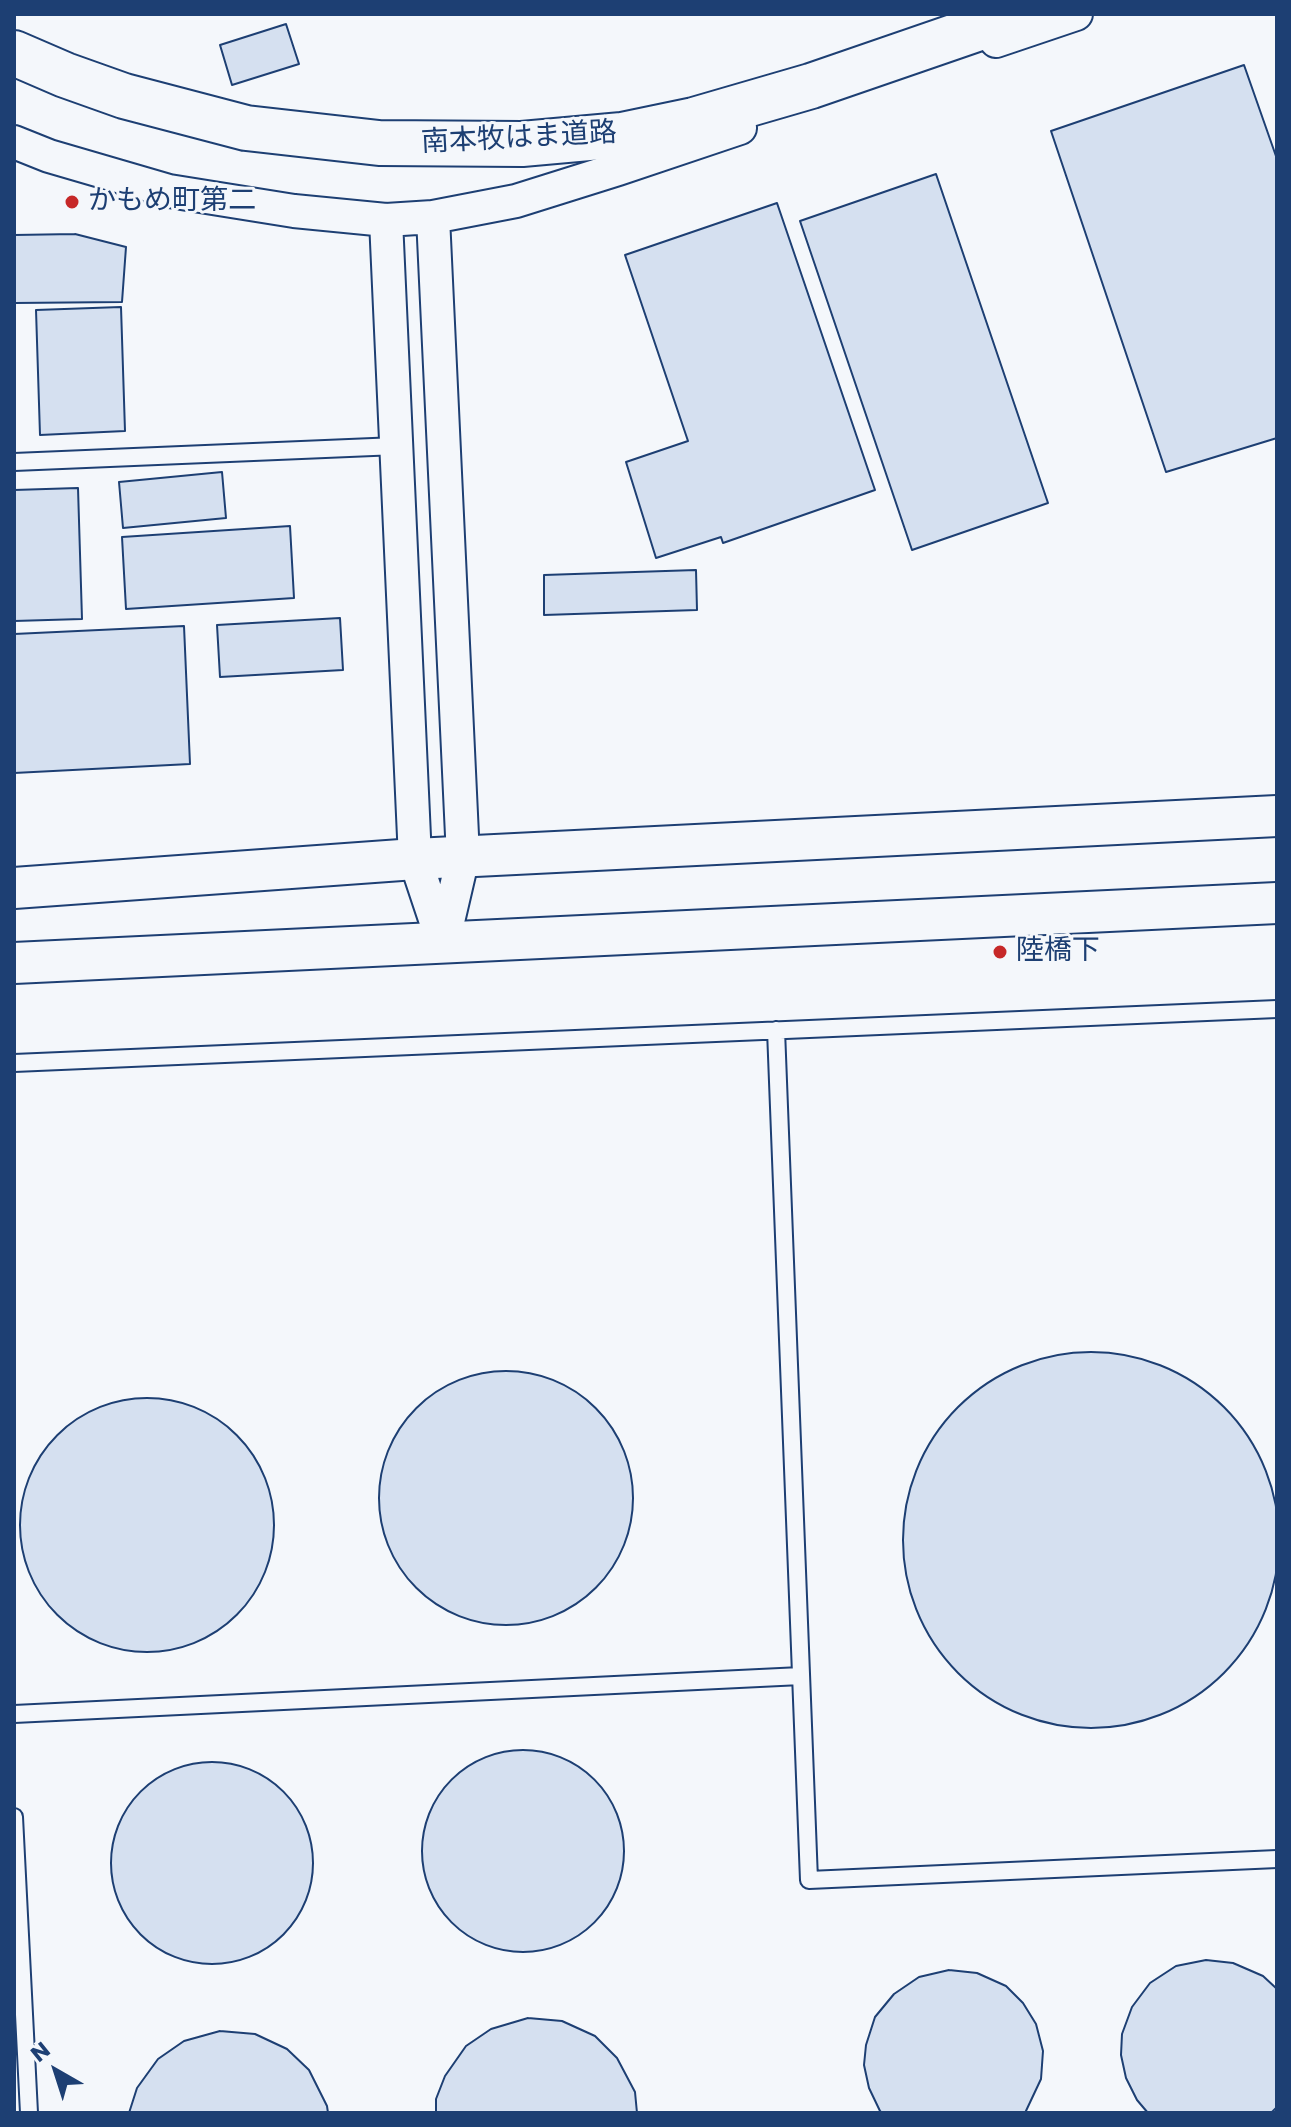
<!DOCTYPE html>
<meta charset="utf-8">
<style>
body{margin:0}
#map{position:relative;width:1291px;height:2127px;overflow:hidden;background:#f4f7fb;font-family:Poppins,sans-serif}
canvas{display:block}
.frame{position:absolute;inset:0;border:16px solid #1d3f73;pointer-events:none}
.north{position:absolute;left:16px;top:2031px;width:80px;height:80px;-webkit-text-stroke:6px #f4f7fb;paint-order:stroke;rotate:321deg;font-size:22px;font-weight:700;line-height:32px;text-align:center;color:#1d3f73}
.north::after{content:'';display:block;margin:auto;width:28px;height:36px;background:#1d3f73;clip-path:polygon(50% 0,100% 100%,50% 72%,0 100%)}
</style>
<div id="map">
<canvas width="1291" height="2127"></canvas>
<div class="frame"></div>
<div class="north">N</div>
</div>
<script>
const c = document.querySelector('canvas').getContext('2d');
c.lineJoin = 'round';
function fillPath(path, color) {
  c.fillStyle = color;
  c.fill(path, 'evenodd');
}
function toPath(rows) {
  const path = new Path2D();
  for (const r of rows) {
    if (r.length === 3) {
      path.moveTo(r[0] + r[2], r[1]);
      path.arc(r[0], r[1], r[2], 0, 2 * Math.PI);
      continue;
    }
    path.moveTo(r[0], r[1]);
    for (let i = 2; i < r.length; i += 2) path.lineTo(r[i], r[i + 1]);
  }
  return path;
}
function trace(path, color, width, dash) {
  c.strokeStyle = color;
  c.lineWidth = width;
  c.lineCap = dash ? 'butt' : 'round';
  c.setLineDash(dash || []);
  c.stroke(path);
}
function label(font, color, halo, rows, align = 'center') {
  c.font = font + ' Poppins,"Noto Sans JP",sans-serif';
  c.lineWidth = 6;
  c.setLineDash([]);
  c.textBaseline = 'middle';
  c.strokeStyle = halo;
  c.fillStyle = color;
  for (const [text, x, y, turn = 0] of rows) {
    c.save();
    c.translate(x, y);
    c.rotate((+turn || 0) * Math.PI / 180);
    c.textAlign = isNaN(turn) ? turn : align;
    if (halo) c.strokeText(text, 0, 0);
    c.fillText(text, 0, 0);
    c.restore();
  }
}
const building = toPath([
 [286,24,299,64,232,85,220,45,286,24],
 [1244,65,1277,159,1277,438,1166,472,1051,131,1244,65],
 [936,174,1048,503,912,550,800,221,936,174],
 [777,203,875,490,723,543,721,537,656,558,626,462,688,441,625,255,777,203],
 [75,234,126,247,122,302,14,303,14,235,75,234],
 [121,307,125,431,40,435,36,310,121,307],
 [222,472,226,518,123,528,119,482,222,472],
 [78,488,82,619,14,621,14,490,78,488],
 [290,526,294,598,126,609,122,537,290,526],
 [696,570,697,610,544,615,544,575,696,570],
 [340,618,343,670,220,677,217,625,340,618],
 [184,626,190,764,14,773,14,634,184,626],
 [1091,1540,188],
 [506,1498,127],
 [147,1525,127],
 [523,1851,101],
 [212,1863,101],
 [1206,1960,1233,1963,1263,1976,1277,1989,1277,2107,1271,2113,1148,2113,1137,2100,1126,2078,1121,2055,1122,2034,1132,2007,1150,1983,1176,1966,1206,1960],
 [949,1970,977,1973,1006,1986,1023,2003,1036,2024,1043,2051,1041,2079,1025,2113,882,2113,880,2111,869,2088,864,2065,866,2045,875,2017,894,1994,919,1977,949,1970],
 [528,2018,562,2021,595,2036,617,2058,635,2092,637,2113,436,2113,436,2099,445,2076,466,2046,491,2029,528,2018],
 [220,2031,255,2034,287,2049,309,2070,327,2106,328,2113,129,2113,137,2088,158,2059,184,2041,220,2031]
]);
fillPath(building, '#d5e0f0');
trace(building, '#1d3f73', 2);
const service = toPath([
 [14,462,397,446],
 [776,1030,809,1880,1277,1859],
 [14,1063,1277,1009],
 [14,1714,801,1676],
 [14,1817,29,2113]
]);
const minor = toPath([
 [996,41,1076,14],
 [14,142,49,156,169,191,294,211,386,220,433,217,516,201,618,169,740,128],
 [433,217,463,857,443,943],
 [386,220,415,859,443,943]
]);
const tertiary = toPath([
 [14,888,415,859,1277,816],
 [14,963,1277,903]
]);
const motorway = toPath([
 [14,53,65,75,124,96,246,128,379,143,522,144,622,135,694,120,811,86,1020,14]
]);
trace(service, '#1d3f73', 20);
trace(minor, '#1d3f73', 36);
trace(tertiary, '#1d3f73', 44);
trace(motorway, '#1d3f73', 48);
trace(service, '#f4f7fb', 16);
trace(minor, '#f4f7fb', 32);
trace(tertiary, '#f4f7fb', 40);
trace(motorway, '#f4f7fb', 44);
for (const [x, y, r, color] of [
 [72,202,8,"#c62828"],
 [1000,952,8,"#c62828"]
]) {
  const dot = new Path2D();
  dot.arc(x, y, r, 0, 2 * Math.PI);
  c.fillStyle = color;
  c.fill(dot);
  trace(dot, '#f4f7fb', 3);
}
label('28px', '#1d3f73', '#f4f7fb', [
 ["南本牧はま道路",519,139,-3]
]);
label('28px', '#1d3f73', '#f4f7fb', [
 ["かもめ町第二",88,202],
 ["陸橋下",1016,952]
], 'left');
</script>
